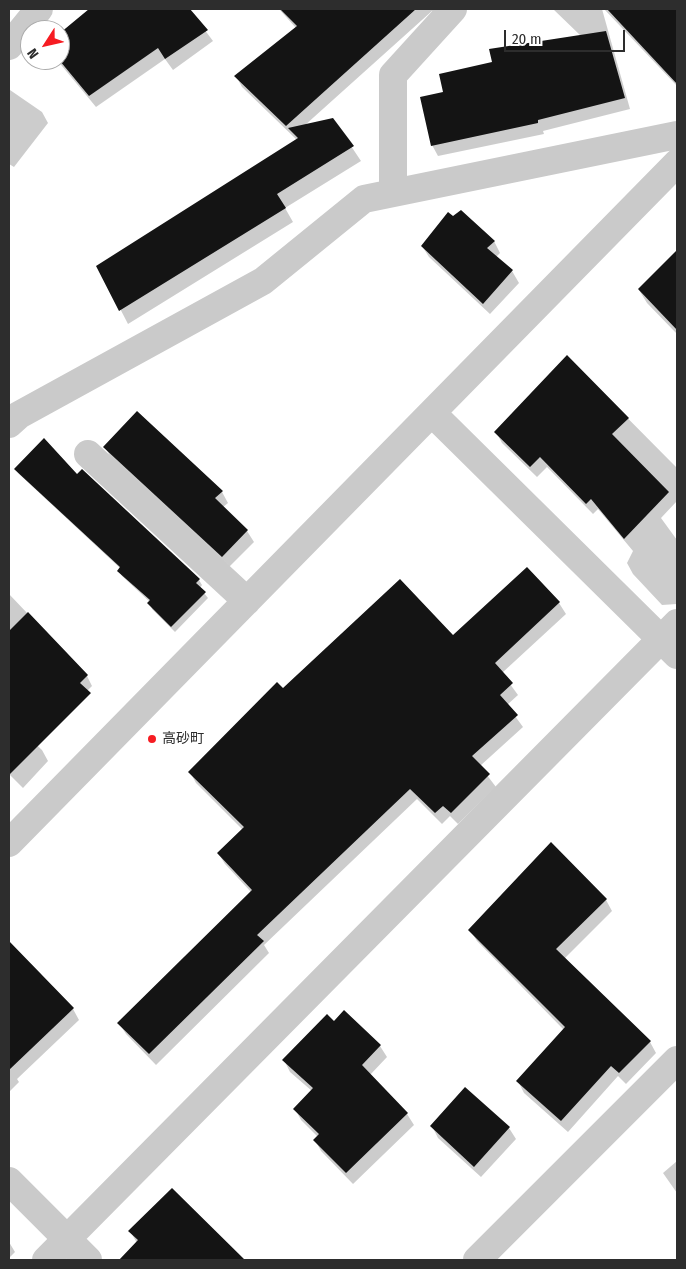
<!DOCTYPE html>
<meta charset="utf-8">
<style>
body{margin:0}
#map{position:relative;width:686px;height:1269px;overflow:hidden;background:#fff;font-family:"Fira Sans Condensed",sans-serif}
canvas{display:block}
.frame{position:absolute;inset:0;border:10px solid #2d2d2d;pointer-events:none}
.north{position:absolute;left:20px;top:20px;width:50px;height:50px;box-sizing:border-box;background:#fff;border:1px solid #ababab;border-radius:50%;rotate:235deg;font-size:14px;font-weight:700;line-height:20px;text-align:center;color:#2d2d2d}
.north::after{content:'';display:block;margin:auto;width:18px;height:22px;background:#f61c22;clip-path:polygon(50% 0,100% 100%,50% 72%,0 100%)}
.scale{position:absolute;left:504px;top:30px;width:121px;height:22px;box-sizing:border-box;border:2px solid #2d2d2d;border-top:0;padding-left:6px;font-size:15px;line-height:18px;white-space:nowrap;color:#2d2d2d;-webkit-text-stroke:4px #fff;paint-order:stroke}
</style>
<div id="map">
<canvas width="686" height="1269"></canvas>
<div class="frame"></div>
<div class="north">N</div>
<div class="scale">20 m</div>
</div>
<script>
const c = document.querySelector('canvas').getContext('2d');
c.lineJoin = 'round';
function fillPath(path, color) {
  c.fillStyle = color;
  c.fill(path, 'evenodd');
}
function toPath(rows) {
  const path = new Path2D();
  for (const r of rows) {
    path.moveTo(r[0], r[1]);
    for (let i = 2; i < r.length; i += 2) path.lineTo(r[i], r[i + 1]);
  }
  return path;
}
function trace(path, color, width, dash) {
  c.strokeStyle = color;
  c.lineWidth = width;
  c.lineCap = dash ? 'butt' : 'round';
  c.setLineDash(dash || []);
  c.stroke(path);
}
function label(font, color, halo, rows, align = 'center') {
  c.font = font + ' "Fira Sans Condensed","Noto Sans JP",sans-serif';
  c.lineWidth = 5;
  c.setLineDash([]);
  c.textBaseline = 'middle';
  c.strokeStyle = halo;
  c.fillStyle = color;
  for (const [text, x, y, turn = 0] of rows) {
    c.save();
    c.translate(x, y);
    c.rotate((+turn || 0) * Math.PI / 180);
    c.textAlign = isNaN(turn) ? turn : align;
    if (halo) c.strokeText(text, 0, 0);
    c.fillText(text, 0, 0);
    c.restore();
  }
}
fillPath(toPath([
 [108,9,189,9,213,41,173,70,165,59,96,107,57,60,60,60,60,35,94,20],
 [279,9,438,9,433,14,432,11,304,126,333,119,361,161,285,208,293,222,128,324,98,266,297,140,242,87,236,76,296,28],
 [553,9,602,9,630,109,543,131,544,134,438,156,432,145,444,93,494,63,581,36],
 [604,9,677,9,677,86],
 [10,90,42,112,48,123,14,167,9,164],
 [494,241,500,253,496,257,512,271,519,283,490,314,429,257,422,246],
 [677,251,677,334,647,303,639,290],
 [567,357,677,468,677,501,661,518,677,540,677,604,662,605,633,574,627,563,633,551,598,509,593,514,547,467,537,477,502,443,496,432],
 [105,447,222,492,228,503,223,507,247,531,254,542,229,567,111,458],
 [15,469,77,476,199,580,202,585,200,588,208,598,175,632,152,609,150,602,122,576,119,571,121,569,19,474],
 [527,569,559,603,566,614,502,673,518,695,507,705,523,727,480,766,496,787,458,824,450,816,442,824,417,799,264,945,269,953,156,1065,126,1034,119,1023,251,892,225,864,218,853,243,830,196,783,190,772,282,690,453,637],
 [9,594,87,676,92,686,71,707,9,644],
 [9,719,42,750,48,761,23,788,9,774],
 [606,900,612,911,564,959,650,1042,656,1053,626,1084,618,1076,568,1132,524,1093,518,1081,564,1030,477,941,470,930],
 [20,954,73,1009,79,1020,17,1079,19,1082,9,1092,9,965],
 [344,1012,380,1046,387,1057,370,1075,407,1114,414,1125,353,1184,321,1151,315,1140,318,1137,301,1120,295,1109,312,1091,290,1072,284,1060,334,1023],
 [465,1088,509,1128,516,1139,481,1177,438,1138,432,1126],
 [677,1161,677,1193,663,1173],
 [130,1231,234,1251,239,1260,133,1260,128,1252,137,1243],
 [9,1242,15,1252,9,1258]
]), '#0003');
fillPath(toPath([
 [89,9,190,9,208,30,165,59,158,48,89,96,60,61,60,33],
 [280,9,416,9,286,126,234,76,297,26],
 [607,9,677,9,677,84],
 [606,31,625,98,538,120,538,123,431,146,420,97,443,92,439,74,492,62,489,49],
 [333,118,354,146,277,194,286,208,119,311,96,266,298,138,288,128],
 [461,210,495,241,487,248,513,270,483,304,421,246,448,212,453,216],
 [677,250,677,330,638,289],
 [567,355,629,418,612,434,669,492,624,539,591,499,586,504,540,457,530,467,494,432],
 [137,411,223,491,215,498,248,530,222,557,103,447],
 [44,438,77,474,82,469,200,579,196,583,206,592,171,627,147,603,150,600,117,571,120,567,14,469],
 [527,567,560,602,495,663,513,683,500,695,518,715,472,756,490,774,451,813,443,806,435,813,410,789,257,935,264,941,149,1054,117,1023,252,890,217,853,244,827,188,772,277,682,283,688,400,579,453,635],
 [28,612,88,675,80,683,91,693,9,775,9,631],
 [551,842,607,899,556,949,651,1041,619,1073,611,1066,561,1121,516,1081,565,1027,468,930],
 [9,941,74,1008,9,1070],
 [344,1010,381,1045,362,1065,408,1113,346,1173,313,1140,319,1134,293,1109,313,1088,282,1060,327,1014,334,1021],
 [465,1087,510,1127,474,1167,430,1126],
 [172,1188,245,1260,119,1260,138,1240,128,1231]
]), '#141414');
trace(toPath([
 [9,46,39,9],
 [393,192,393,75,453,9],
 [432,413,677,655],
 [9,424,19,415,263,281,364,199,677,135],
 [88,454,247,601],
 [9,843,677,163],
 [9,1181,88,1260],
 [46,1260,677,623],
 [477,1260,677,1060]
]), '#cacaca', 28);
for (const [x, y, r, color] of [
 [152,739,5,"#f61c22"]
]) {
  const dot = new Path2D();
  dot.arc(x, y, r, 0, 2 * Math.PI);
  c.fillStyle = color;
  c.fill(dot);
  trace(dot, '#fff', 2);
}
label('14px', '#2d2d2d', '#fff', [
 ["高砂町",162,739]
], 'left');
</script>
